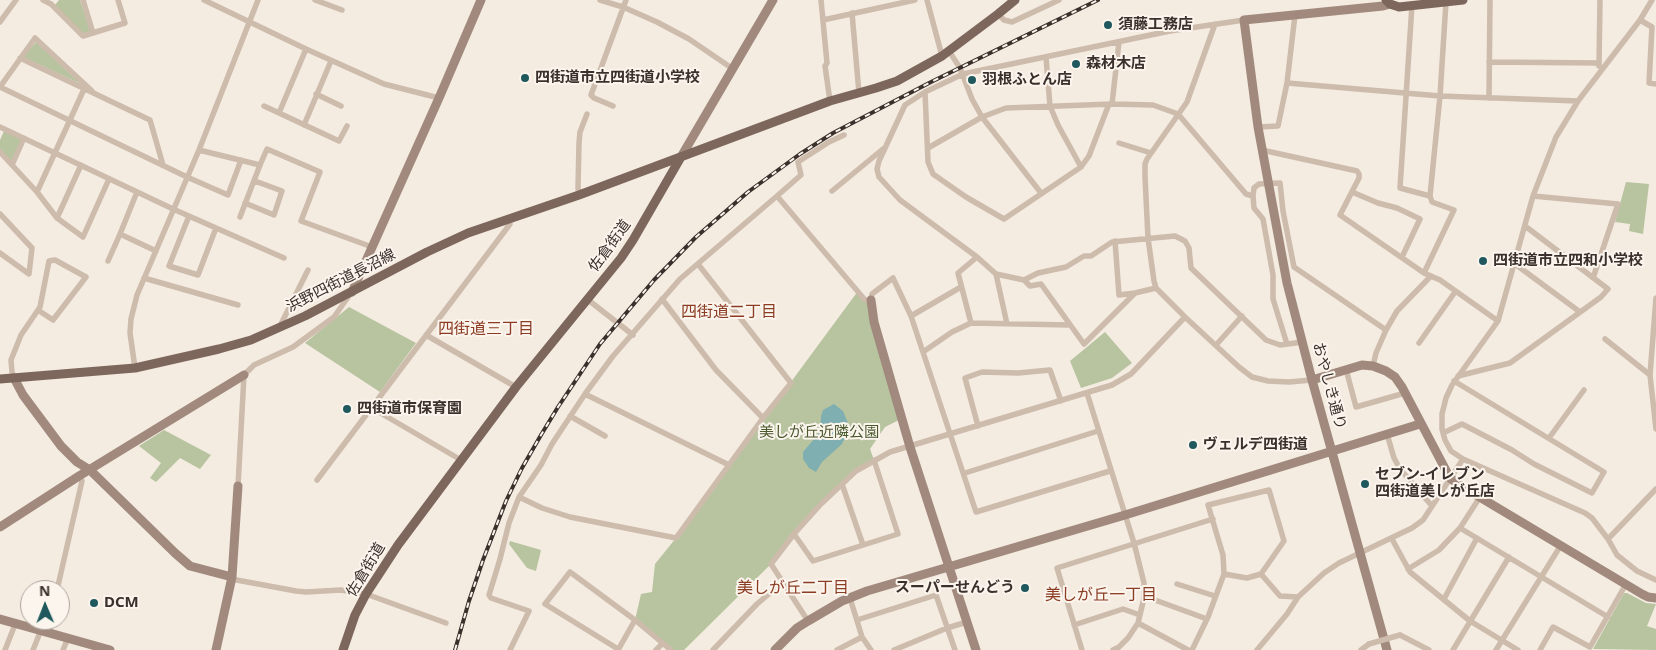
<!DOCTYPE html>
<meta charset="utf-8">
<style>
body{margin:0}
#map{position:relative;width:1656px;height:650px;overflow:hidden;background:#f4ebe1;font-family:"Noto Sans",sans-serif}
canvas{display:block}
.north{position:absolute;left:20px;top:580px;width:50px;height:50px;box-sizing:border-box;background:#fbf5ee;border:1px solid #aea6a0;border-radius:50%;rotate:359deg;font-size:14px;font-weight:700;line-height:20px;text-align:center;color:#3b302b}
.north::after{content:'';display:block;margin:auto;width:18px;height:22px;background:#1f595d;clip-path:polygon(50% 0,100% 100%,50% 72%,0 100%)}
</style>
<div id="map">
<canvas width="1656" height="650"></canvas>
<div class="north">N</div>
</div>
<script>
const c = document.querySelector('canvas').getContext('2d');
c.lineJoin = 'round';
function fillPath(path, color) {
  c.fillStyle = color;
  c.fill(path, 'evenodd');
}
function toPath(rows) {
  const path = new Path2D();
  for (const r of rows) {
    path.moveTo(r[0], r[1]);
    for (let i = 2; i < r.length; i += 2) path.lineTo(r[i], r[i + 1]);
  }
  return path;
}
function trace(path, color, width, dash) {
  c.strokeStyle = color;
  c.lineWidth = width;
  c.lineCap = dash ? 'butt' : 'round';
  c.setLineDash(dash || []);
  c.stroke(path);
}
function label(font, color, halo, rows, align = 'center') {
  c.font = font + ' "Noto Sans","Noto Sans JP",sans-serif';
  c.lineWidth = 4;
  c.setLineDash([]);
  c.textBaseline = 'middle';
  c.strokeStyle = halo;
  c.fillStyle = color;
  for (const [text, x, y, turn = 0] of rows) {
    c.save();
    c.translate(x, y);
    c.rotate((+turn || 0) * Math.PI / 180);
    c.textAlign = isNaN(turn) ? turn : align;
    if (halo) c.strokeText(text, 0, 0);
    c.fillText(text, 0, 0);
    c.restore();
  }
}
fillPath(toPath([
 [59,0,80,0,91,32,83,34,55,5],
 [36,42,81,84,23,57],
 [4,131,22,139,12,162,0,149,0,140],
 [1626,182,1649,184,1643,234,1629,231,1630,224,1615,222],
 [858,291,865,299,871,300,903,418,885,427,870,449,874,460,856,471,821,504,771,564,684,650,671,650,635,620,641,594,652,592,655,564,676,538],
 [349,307,416,343,380,392,305,343],
 [1105,332,1132,363,1112,378,1081,388,1070,361],
 [164,430,211,455,200,469,180,458,156,482,150,478,161,463,139,446],
 [510,541,541,550,536,571,527,568,509,544],
 [1624,593,1627,593,1646,603,1656,604,1647,626,1656,629,1656,650,1593,649]
]), '#b8c4a0');
fillPath(toPath([
 [834,404,843,411,850,428,842,444,822,462,816,472,809,468,803,459,803,452,820,432,821,416,823,410]
]), '#7fafb1');
trace(toPath([
 [43,0,51,4,83,36,125,23,118,0],
 [83,0,93,33],
 [204,0,306,49,384,84,439,98],
 [315,0,342,10],
 [600,0,623,7,657,22,689,39,733,69],
 [821,0,827,63,825,66,830,101],
 [927,0,942,56],
 [1652,0,1640,20,1578,101,1556,137,1533,196,1498,321,1452,385,1446,398,1442,414,1442,429,1445,440,1451,451,1463,459,1585,513,1592,518,1608,539,1617,555,1637,571,1656,580],
 [1412,5,1400,188,1430,196],
 [852,13,859,93],
 [998,14,1004,20,1012,22,1059,0],
 [823,20,915,0],
 [1640,20,1652,27,1649,83,1656,84],
 [0,22,16,0],
 [1215,24,1187,102,1147,159,1145,164,1145,177,1148,238,1154,281,1156,288,1185,317,1239,367,1252,377,1268,381,1289,382,1312,380],
 [949,51,960,68,972,99,982,117,1041,193],
 [1046,57,1050,106,1058,125,1081,167],
 [20,58,150,120,163,165],
 [1489,62,1599,63],
 [1599,66,1600,0],
 [1287,83,1440,96,1578,101],
 [0,87,187,177,228,195,241,160],
 [0,87,35,38,92,91],
 [925,92,928,162,933,174,966,197,1004,219,1081,167,1089,156,1109,104],
 [316,94,341,106],
 [1489,98,1490,0],
 [1112,104,1119,42],
 [264,106,339,141,347,126],
 [613,106,594,98,591,95,626,0],
 [279,113,306,49],
 [304,125,331,61],
 [0,127,173,209,284,258],
 [1258,127,1278,126,1287,83,1295,15],
 [1119,143,1151,153],
 [928,148,982,117,1006,108,1112,104,1153,105,1178,114,1246,194,1253,196,1254,188,1259,184,1280,183,1283,211,1294,267,1386,330],
 [199,150,260,165,267,149,320,172,301,221,372,247],
 [1262,150,1357,171,1359,174,1359,178,1340,215,1424,273,1440,280,1498,321],
 [0,152,37,192,57,218,83,237,109,179],
 [12,165,24,138],
 [832,191,883,149],
 [37,192,85,87],
 [137,192,120,234,156,251],
 [1352,192,1378,203,1397,208,1420,219,1402,257],
 [579,195,578,188,579,143,580,132,587,114],
 [777,196,801,175,798,162,829,142,844,135],
 [1253,196,1254,208,1263,219,1273,275,1273,299,1287,344],
 [1533,196,1618,204,1593,278],
 [245,203,274,215,282,191,255,181],
 [0,214,32,248,29,274,0,253],
 [189,216,169,266,198,275,216,228],
 [240,217,260,165],
 [57,218,81,165],
 [1115,241,1119,295,1135,293],
 [108,261,120,234],
 [1515,264,1580,312],
 [1424,273,1454,210,1432,202,1430,196,1440,96,1446,2],
 [996,274,1007,324],
 [144,278,238,305],
 [1024,280,1038,273,1066,267,1084,256,1091,256,1112,242,1175,236,1185,241,1189,248,1191,268,1266,340,1280,345,1303,342],
 [1156,288,1135,293,1084,344,1041,284,1030,286,1024,280,996,274,977,257,900,200,879,177,877,169,879,161,905,105,925,92,963,74,1170,31,1244,20],
 [1656,298,1650,375,1656,429],
 [587,299,633,335],
 [662,299,716,370,763,418],
 [911,316,961,287],
 [971,323,958,273,977,257],
 [280,326,308,270],
 [426,335,516,387],
 [1605,339,1650,375],
 [1419,343,1455,292],
 [1216,345,1242,316],
 [923,352,952,332,971,323,1070,325],
 [1373,366,1376,353,1386,330,1397,311,1431,276],
 [135,368,130,333,131,319,137,295,199,150,258,0],
 [1346,369,1356,407,1405,393],
 [1458,376,1510,363,1601,297,1608,289,1525,226],
 [14,378,12,372,11,360,21,335,38,310,40,307,49,261,55,260,86,277,53,320,38,310],
 [1087,393,1134,543,1144,583,1144,598,1138,623,1128,638,1119,647,1113,650],
 [585,394,729,465],
 [372,408,461,460],
 [570,416,605,436],
 [978,426,965,378,982,372,1018,373,1050,370,1061,401],
 [1443,433,1462,424,1512,450,1534,464,1592,493,1604,472,1454,381],
 [1387,434,1394,458,1400,469,1432,506],
 [1549,438,1584,390],
 [965,473,1098,431],
 [317,480,495,244,510,224,508,220],
 [842,484,863,545],
 [238,486,244,375,254,365,293,347,334,317,351,293],
 [519,497,542,508,570,517,676,538,763,418,791,383,698,264],
 [1460,528,1608,617],
 [794,534,813,561,898,534,874,460],
 [1392,539,1410,572,1470,621,1518,650],
 [1608,539,1656,489],
 [1408,569,1439,550,1460,528,1480,497],
 [1261,574,1280,596,1298,597],
 [231,579,296,591,306,592,341,590,366,594,446,623],
 [1177,584,1215,596],
 [57,590,82,481,79,476],
 [1144,596,1207,619],
 [850,598,862,637,871,650],
 [1444,599,1477,538],
 [857,620,936,595,955,650],
 [808,621,771,564,794,534,821,504,856,471,890,452,1112,385,1131,374,1185,317],
 [1138,623,1188,650],
 [1074,625,1123,609,1140,615],
 [47,632,50,620],
 [1400,635,1429,650],
 [618,649,545,604,570,572,635,620,671,650],
 [5,650,16,622],
 [33,650,41,630],
 [63,650,68,638],
 [510,650,529,611,491,598,489,595,500,559,509,523,519,497,541,465,552,444,585,394,613,356,680,279,777,196,865,300,871,300,872,294,893,278,911,316,976,512,1110,471],
 [618,650,635,620],
 [656,650,663,643],
 [713,650,757,604,783,582],
 [837,650,862,637],
 [894,650,947,628,967,622],
 [1082,650,1057,568,1213,519],
 [1192,650,1208,617,1224,574,1223,555,1208,505,1269,490,1284,541,1261,574,1247,578,1224,574],
 [1257,650,1287,614,1298,597,1324,573,1339,563,1412,528,1423,520,1463,459],
 [1361,650,1369,644],
 [1453,650,1509,557],
 [1496,650,1561,545],
 [1540,650,1553,627,1590,647,1626,584]
]), '#cdbbac', 5.5);
trace(toPath([
 [681,157,773,0],
 [352,292,439,98,481,0],
 [871,300,874,322,910,447,976,650],
 [14,378,23,395,61,446,77,462,90,470,175,553,190,566,232,577],
 [1312,380,1362,365,1373,366,1386,371,1395,377,1402,387,1450,478,1461,486,1642,594,1648,597,1656,598],
 [0,527,79,476,244,375],
 [0,619,110,650],
 [216,650,232,577,238,486],
 [775,650,797,628,808,621,842,601,867,591,1125,515,1420,424],
 [1387,650,1312,380,1287,283,1258,127,1244,20,1383,6,1390,4]
]), '#a18a7d', 9);
trace(toPath([
 [1386,0,1390,4,1399,7,1463,0],
 [0,379,135,368,219,349,251,340,305,316,427,252,468,233,579,195,830,101,876,88,897,81,942,56,998,14,1015,0],
 [343,650,355,615,366,594,398,545,516,387,621,258,633,240,681,157]
]), '#7d675c', 9);
const rail = toPath([
 [455,650,469,601,483,560,506,501,522,468,541,435,558,407,600,344,654,280,696,237,748,192,800,154,833,133,931,82,1098,0]
]);
trace(rail, '#3b302b', 4);
trace(rail, '#fbf5ee', 2, [5.5]);
trace(toPath([
 [1369,644,1400,635]
]), '#cdbbac', 5.5);
for (const [x, y, r, color] of [
 [1108,25,5,"#1f595d"],
 [1076,64,5,"#1f595d"],
 [525,78,5,"#1f595d"],
 [972,80,5,"#1f595d"],
 [1483,261,5,"#1f595d"],
 [347,409,5,"#1f595d"],
 [1193,445,5,"#1f595d"],
 [1365,484,5,"#1f595d"],
 [1025,588,5,"#1f595d"],
 [94,603,5,"#1f595d"]
]) {
  const dot = new Path2D();
  dot.arc(x, y, r, 0, 2 * Math.PI);
  c.fillStyle = color;
  c.fill(dot);
  trace(dot, '#fbf5ee', 2);
}
label('bold 15px', '#3b302b', '#fbf5ee', [
 ["須藤工務店",1118,25],
 ["森材木店",1086,64],
 ["四街道市立四街道小学校",535,78],
 ["羽根ふとん店",982,80],
 ["四街道市立四和小学校",1493,261],
 ["四街道市保育園",357,409],
 ["ヴェルデ四街道",1203,445],
 ["セブン-イレブン",1375,475],
 ["四街道美しが丘店",1375,492],
 ["スーパーせんどう",1015,588,"right"],
 ["DCM",104,603]
], 'left');
label('15px', '#3b302b', '#fbf5ee', [
 ["佐倉街道",610,246,-54],
 ["浜野四街道長沼線",341,281,-27],
 ["おやしき通り",1329,386,75],
 ["佐倉街道",366,570,-59]
]);
label('15px', '#4a592e', '#fbf5ee', [
 ["美しが丘近隣公園",819,433]
]);
label('16px', '#8b3c23', '#fbf5ee', [
 ["四街道二丁目",729,312],
 ["四街道三丁目",486,329],
 ["美しが丘二丁目",793,588],
 ["美しが丘一丁目",1101,595]
]);
</script>
